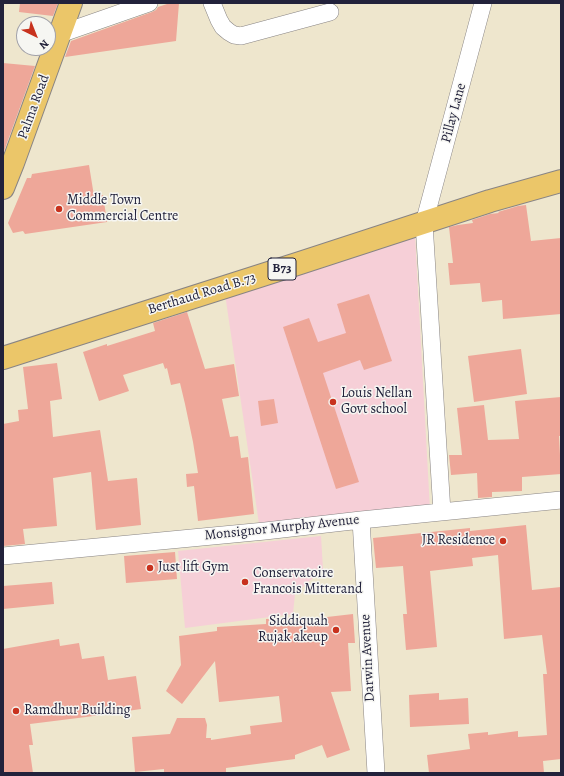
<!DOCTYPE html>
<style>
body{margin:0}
#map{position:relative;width:564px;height:776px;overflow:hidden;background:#eee6cd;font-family:Alegreya,serif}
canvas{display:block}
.frame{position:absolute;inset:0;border:4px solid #22223b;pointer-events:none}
.north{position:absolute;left:16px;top:16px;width:40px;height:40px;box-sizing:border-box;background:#f6f6f2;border:1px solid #a1a1a9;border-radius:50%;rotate:137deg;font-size:11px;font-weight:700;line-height:16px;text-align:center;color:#22223b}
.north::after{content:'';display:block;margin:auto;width:14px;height:18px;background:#c8321e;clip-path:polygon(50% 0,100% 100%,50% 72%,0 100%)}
</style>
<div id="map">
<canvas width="564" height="776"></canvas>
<div class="frame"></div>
<div class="north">N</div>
</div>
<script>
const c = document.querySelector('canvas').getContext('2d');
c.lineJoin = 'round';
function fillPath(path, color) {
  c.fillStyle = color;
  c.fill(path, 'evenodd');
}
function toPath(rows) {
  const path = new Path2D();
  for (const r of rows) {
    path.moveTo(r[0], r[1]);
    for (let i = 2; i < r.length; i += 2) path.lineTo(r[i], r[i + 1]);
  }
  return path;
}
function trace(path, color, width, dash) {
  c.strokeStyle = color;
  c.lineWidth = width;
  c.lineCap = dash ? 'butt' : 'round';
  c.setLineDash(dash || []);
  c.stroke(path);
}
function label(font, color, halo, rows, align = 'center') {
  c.font = font + ' Alegreya,serif';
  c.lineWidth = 3;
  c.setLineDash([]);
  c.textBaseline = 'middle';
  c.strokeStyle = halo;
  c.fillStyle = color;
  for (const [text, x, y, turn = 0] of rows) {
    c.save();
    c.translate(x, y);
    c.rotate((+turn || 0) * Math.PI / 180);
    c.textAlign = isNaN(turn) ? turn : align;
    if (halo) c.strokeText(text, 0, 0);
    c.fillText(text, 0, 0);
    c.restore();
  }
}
fillPath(toPath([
 [415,235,430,510,259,524,225,294],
 [321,536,323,569,295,594,293,614,185,628,178,551]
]), '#f6cfd7');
fillPath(toPath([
 [20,3,58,3,53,16,19,12],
 [170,3,179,3,176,41,65,57,71,41,152,12,156,10,158,7],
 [3,63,35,66,3,154],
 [89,165,94,196,103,195,107,222,25,234,23,231,13,233,8,223,27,178,31,178,32,174],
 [526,205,531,241,561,238,561,314,503,319,502,300,482,302,480,283,450,285,448,263,453,263,449,227,458,225,473,223,472,220,490,214,499,213,498,212,518,206],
 [369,294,392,361,364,370,360,360,323,373,359,482,336,489,283,327,309,318,318,342,346,333,337,304],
 [187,312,205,369,234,364,239,396,222,399,230,437,238,436,241,458,248,457,254,514,198,521,194,486,187,487,186,474,198,473,193,442,185,404,180,383,171,385,167,368,165,369,163,363,123,375,129,391,99,401,83,352,107,344,107,346,155,331,153,323],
 [521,349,527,394,474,402,468,356],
 [57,363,62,399,50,401,53,437,100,430,108,481,137,478,141,525,96,530,91,472,53,478,57,526,23,529,25,544,3,546,3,424,19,421,18,410,28,409,23,367],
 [561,397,561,436,559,436,561,474,522,477,522,491,492,492,492,497,478,498,477,473,451,475,449,455,462,455,457,408,484,405,488,440,519,439,515,401],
 [274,399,278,423,261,426,258,401],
 [526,525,532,590,561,587,561,759,543,761,544,773,429,773,427,755,470,749,468,734,488,732,488,735,518,731,518,737,547,735,543,674,547,674,542,635,504,639,498,555,472,558,473,566,430,571,437,647,406,650,403,614,407,614,403,566,376,568,373,538,470,528,470,531],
 [175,552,177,579,126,583,124,556],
 [52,582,54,604,3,609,3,586],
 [353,614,355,643,348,643,351,691,331,692,350,750,327,758,322,745,295,755,295,759,226,768,226,773,164,773,164,769,135,772,132,737,170,734,177,718,205,718,207,725,206,738,211,738,211,740,251,734,250,726,282,722,279,696,219,702,215,661,182,704,166,691,181,665,179,636,217,631,217,627,266,624,266,619,301,617,301,620],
 [59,639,60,646,79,643,82,659,104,656,108,680,136,676,141,709,86,717,30,724,33,745,29,745,33,773,3,773,3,649],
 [439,693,439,700,468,698,469,724,410,727,409,695]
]), '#eea799');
const minor = toPath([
 [212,3,219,20,223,27,229,32,234,35,241,36,330,12],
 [60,34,149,3],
 [442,512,424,223,483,3],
 [361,520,376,773],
 [3,556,265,531,361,520,561,500]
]);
const major = toPath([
 [3,188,13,163,71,3],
 [3,358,300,263,490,201,561,181]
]);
trace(minor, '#888484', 18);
trace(major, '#888484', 24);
trace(minor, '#fff', 17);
trace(major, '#ebc669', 22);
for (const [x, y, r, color] of [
 [59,209,4,"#c8321e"],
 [333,402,4,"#c8321e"],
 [503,541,4,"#c8321e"],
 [150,568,4,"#c8321e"],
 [245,582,4,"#c8321e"],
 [336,630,4,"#c8321e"],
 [16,711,4,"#c8321e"]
]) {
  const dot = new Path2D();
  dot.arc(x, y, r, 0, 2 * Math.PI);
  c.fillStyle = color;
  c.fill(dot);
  trace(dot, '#f6f6f2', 1.5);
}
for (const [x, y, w] of [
 [282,269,28]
]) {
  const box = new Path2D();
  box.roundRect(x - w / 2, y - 11, w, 22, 3);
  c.fillStyle = '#f6f6f2';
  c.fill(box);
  trace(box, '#22223b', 1);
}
label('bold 13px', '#22223b', null, [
 ["B73",282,269]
]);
label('14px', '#22223b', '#f6f6f2', [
 ["Palma Road",34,107,-70],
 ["Pillay Lane",454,113,-75],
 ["Berthaud Road B.73",202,294,-17],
 ["Monsignor Murphy Avenue",282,528,-6],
 ["Darwin Avenue",368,658,-93]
]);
label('14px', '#22223b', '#f6f6f2', [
 ["Middle Town",67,201],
 ["Commercial Centre",67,217],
 ["Louis Nellan",341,394],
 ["Govt school",341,410],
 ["JR Residence",495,541,"right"],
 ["Just lift Gym",158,568],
 ["Conservatoire",253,574],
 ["Francois Mitterand",253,590],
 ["Siddiquah",328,622,"right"],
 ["Rujak akeup",328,638,"right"],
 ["Ramdhur Building",24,711]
], 'left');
</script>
